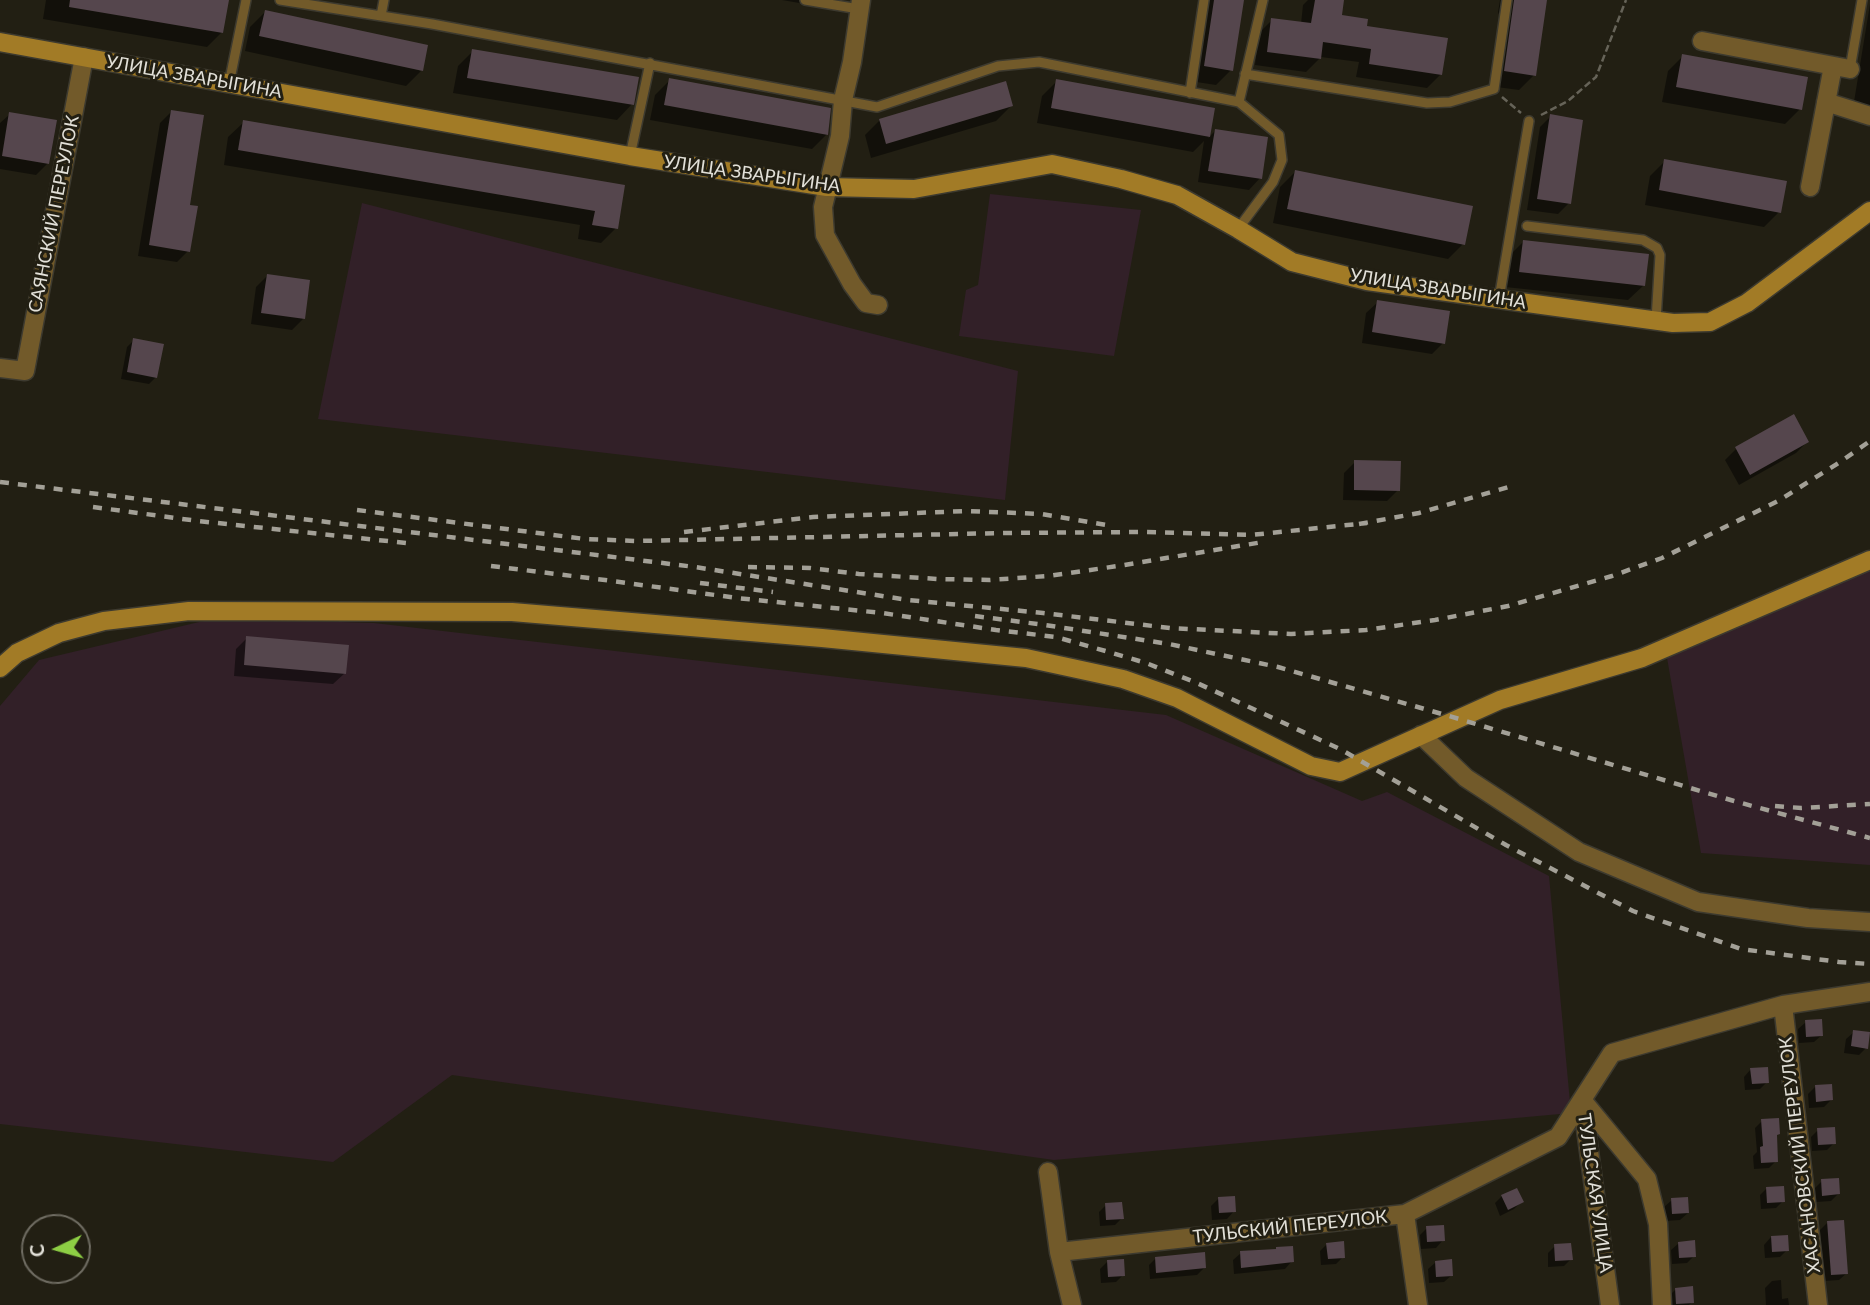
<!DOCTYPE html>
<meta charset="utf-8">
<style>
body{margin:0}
#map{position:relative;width:1870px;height:1305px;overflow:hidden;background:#221f13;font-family:Lato,sans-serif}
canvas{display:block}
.north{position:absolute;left:21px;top:1214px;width:70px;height:70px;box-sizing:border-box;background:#221f13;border:2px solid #6f6c62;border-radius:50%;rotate:265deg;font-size:19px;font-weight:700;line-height:28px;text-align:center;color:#e2e0d8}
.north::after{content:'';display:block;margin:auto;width:24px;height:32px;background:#8dce44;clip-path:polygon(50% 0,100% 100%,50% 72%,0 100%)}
</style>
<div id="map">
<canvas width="1870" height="1305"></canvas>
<div class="north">С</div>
</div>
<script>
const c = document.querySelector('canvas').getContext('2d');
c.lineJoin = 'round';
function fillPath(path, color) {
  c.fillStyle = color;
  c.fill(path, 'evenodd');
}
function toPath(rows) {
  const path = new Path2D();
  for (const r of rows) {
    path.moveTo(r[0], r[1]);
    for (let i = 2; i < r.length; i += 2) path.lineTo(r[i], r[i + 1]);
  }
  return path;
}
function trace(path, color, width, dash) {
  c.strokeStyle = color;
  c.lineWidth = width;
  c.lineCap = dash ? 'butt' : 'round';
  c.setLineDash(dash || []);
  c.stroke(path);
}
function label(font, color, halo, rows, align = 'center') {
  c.font = font + ' Lato,sans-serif';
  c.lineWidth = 6;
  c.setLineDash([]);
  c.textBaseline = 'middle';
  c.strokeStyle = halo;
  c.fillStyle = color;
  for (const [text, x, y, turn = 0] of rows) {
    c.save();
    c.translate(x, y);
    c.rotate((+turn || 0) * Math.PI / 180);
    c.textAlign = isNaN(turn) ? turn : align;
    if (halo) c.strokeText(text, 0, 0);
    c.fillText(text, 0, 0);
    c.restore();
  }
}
fillPath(toPath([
 [990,194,1141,210,1114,356,959,336,966,290,978,285],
 [362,203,1018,371,1005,500,318,419],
 [1870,566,1870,865,1701,853,1666,652],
 [216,618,374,623,1166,715,1362,801,1387,792,1549,876,1571,1113,1054,1160,452,1075,333,1162,0,1124,0,706,39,660]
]), '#322028');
fillPath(toPath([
 [46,0,219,0,222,32,207,47,43,19],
 [782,0,829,0,822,7],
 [1203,0,1243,0,1231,70,1216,85,1190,81],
 [1308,0,1342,0,1340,17,1365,27,1441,74,1427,88,1356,77,1359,62,1321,57,1306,72,1255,65,1259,33,1272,20,1301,24,1303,5],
 [1500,0,1546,0,1534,75,1519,90,1489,86,1500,17,1498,12],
 [1870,4,1870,117,1852,114],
 [265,12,421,71,406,86,245,51,250,27],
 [473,51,632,104,617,120,453,93,458,66],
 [1683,56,1800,109,1785,124,1662,102,1668,71],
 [670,80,827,134,812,149,650,120,655,95],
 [1057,81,1213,110,1208,138,1215,131,1260,178,1249,190,1198,182,1204,141,1193,152,1037,123,1042,96],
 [1011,106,996,121,871,158,865,135,880,120],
 [171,112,188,207,188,251,177,262,138,256,160,123],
 [10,114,48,163,36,175,0,169,0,123],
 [1551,116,1569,203,1558,214,1527,210,1540,127],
 [244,122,623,186,616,228,601,243,578,239,580,225,224,165,228,137],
 [1665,161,1779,212,1764,227,1645,205,1650,176],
 [1295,172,1463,244,1448,259,1273,223,1280,187],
 [1523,242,1644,285,1628,300,1505,287,1508,257],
 [267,276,303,319,292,330,251,324,256,287],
 [1378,302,1443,343,1432,354,1362,343,1366,313],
 [134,340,156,377,149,384,121,379,127,347],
 [1793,416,1807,442,1796,453,1739,485,1725,460,1736,449],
 [1355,462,1398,490,1387,501,1343,500,1344,473],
 [247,638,345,673,333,684,234,676,236,649],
 [1806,1022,1822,1035,1814,1042,1799,1043,1798,1029],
 [1854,1032,1866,1048,1859,1055,1844,1053,1846,1039],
 [1751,1069,1767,1082,1760,1089,1745,1090,1744,1077],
 [1815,1087,1831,1100,1824,1107,1809,1108,1808,1094],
 [1762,1121,1775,1137,1776,1161,1769,1168,1754,1169,1753,1156,1757,1152,1755,1128],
 [1818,1130,1834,1143,1827,1150,1812,1151,1811,1137],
 [1822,1181,1838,1194,1831,1201,1816,1202,1815,1188],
 [1767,1188,1783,1201,1776,1208,1761,1209,1760,1195],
 [1502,1196,1521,1202,1514,1209,1500,1216,1495,1203],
 [1218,1199,1234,1211,1227,1219,1212,1220,1211,1206],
 [1672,1200,1688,1213,1680,1220,1665,1221,1664,1207],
 [1106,1205,1122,1218,1115,1225,1100,1226,1099,1212],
 [1827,1223,1847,1273,1839,1280,1824,1281,1820,1230],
 [1427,1228,1443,1240,1436,1248,1421,1249,1420,1235],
 [1771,1237,1787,1250,1780,1257,1765,1258,1764,1245],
 [1679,1243,1694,1256,1687,1263,1672,1264,1671,1250],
 [1327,1244,1343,1257,1336,1264,1321,1265,1320,1251],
 [1555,1246,1571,1259,1564,1266,1548,1267,1548,1253],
 [1276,1249,1292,1261,1285,1269,1234,1274,1233,1260,1241,1253,1274,1251],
 [1156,1258,1204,1268,1197,1275,1150,1279,1149,1265],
 [1107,1262,1123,1275,1116,1282,1101,1283,1100,1269],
 [1436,1262,1452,1275,1444,1282,1429,1283,1428,1269],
 [1781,1280,1782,1299,1788,1298,1789,1305,1766,1305,1765,1288,1772,1281],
 [1676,1289,1692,1302,1689,1305,1669,1305,1669,1296]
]), '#0007');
fillPath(toPath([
 [70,0,229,0,223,33,69,7],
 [1214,0,1244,0,1233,71,1204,66],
 [1315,0,1344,0,1342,15,1368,19,1367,26,1448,38,1442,75,1369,64,1371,49,1323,42,1321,59,1267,52,1271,18,1311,23],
 [1514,0,1547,0,1536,76,1504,71],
 [265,10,428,45,423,71,259,36],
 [472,49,639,77,634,105,467,78],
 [1682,54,1808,77,1802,110,1676,87],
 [669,78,831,108,828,135,664,105],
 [1056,79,1215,108,1210,137,1051,108],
 [1006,81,1013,106,886,144,879,119],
 [171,110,204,115,190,205,198,206,190,252,149,245],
 [9,112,57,120,49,164,2,156],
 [1550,114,1583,120,1571,204,1537,199],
 [243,120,625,185,618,229,592,225,595,211,238,150],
 [1215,129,1268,137,1262,179,1208,171],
 [1664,159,1787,181,1781,213,1659,190],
 [1295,170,1473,206,1465,245,1287,209],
 [1523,240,1649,254,1645,286,1519,272],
 [267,274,310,280,305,319,261,313],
 [1377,300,1450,311,1445,344,1372,332],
 [133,338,164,344,157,378,127,372],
 [1794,414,1809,442,1750,475,1735,447],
 [1354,460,1401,461,1400,491,1354,490],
 [246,636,349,645,346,674,244,665],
 [1822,1019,1823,1036,1806,1037,1805,1020],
 [1853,1030,1870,1032,1868,1049,1851,1046],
 [1768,1067,1769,1083,1752,1084,1750,1068],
 [1832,1084,1833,1100,1816,1102,1815,1085],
 [1779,1118,1780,1134,1777,1135,1778,1162,1761,1163,1760,1147,1763,1146,1761,1119],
 [1835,1127,1836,1144,1818,1145,1817,1128],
 [1839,1178,1840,1194,1822,1196,1821,1179],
 [1784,1186,1785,1202,1767,1203,1766,1187],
 [1517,1188,1524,1202,1508,1210,1501,1195],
 [1235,1196,1236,1212,1219,1213,1218,1197],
 [1688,1197,1689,1213,1672,1214,1671,1198],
 [1122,1202,1124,1219,1106,1220,1105,1203],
 [1844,1220,1848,1274,1831,1275,1827,1221],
 [1444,1225,1445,1241,1427,1242,1426,1226],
 [1788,1235,1789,1251,1772,1252,1771,1236],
 [1695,1240,1696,1257,1679,1258,1678,1242],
 [1344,1241,1345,1258,1328,1259,1326,1243],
 [1571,1243,1573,1260,1555,1261,1554,1244],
 [1293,1246,1294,1262,1241,1268,1240,1251,1276,1249,1276,1247],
 [1205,1252,1206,1268,1156,1273,1155,1257],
 [1124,1259,1125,1276,1108,1277,1107,1260],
 [1452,1259,1453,1276,1436,1277,1435,1261],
 [1693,1286,1694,1303,1676,1304,1675,1288]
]), '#55464d');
const lane = toPath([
 [280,0,432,24,877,107,998,66,1039,62,1239,102,1263,0],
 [805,0,859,9],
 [381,16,384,0],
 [1850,69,1862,0],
 [1245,74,1427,103,1450,102,1494,89,1507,0],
 [229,84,246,0],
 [1190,93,1204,0],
 [630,156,650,63],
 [1527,226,1643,240,1657,248,1660,255,1656,320],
 [1238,229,1273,182,1282,160,1279,135,1239,102],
 [1499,299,1529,121]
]);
const street = toPath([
 [861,0,852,62,843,100,840,136,823,207,825,235,852,284,866,303,878,305],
 [1702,41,1850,69],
 [1826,102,1870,116],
 [1810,187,1833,66],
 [0,368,25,371,84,57],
 [1421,735,1466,778,1579,852,1698,902,1808,918,1870,922],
 [1783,1005,1818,1305],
 [1582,1100,1647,1179,1658,1224,1662,1305],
 [1582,1100,1610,1305],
 [1048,1172,1059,1252,1072,1305],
 [1405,1214,1418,1305],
 [1059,1252,1405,1214,1558,1137,1612,1053,1783,1005,1870,992]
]);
const secondary = toPath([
 [0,42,630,156,827,187,914,189,1052,164,1121,179,1177,195,1238,229,1292,262,1367,281,1673,323,1710,322,1747,303,1870,211],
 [0,668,17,653,59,633,104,621,189,611,512,612,822,638,1026,658,1123,679,1177,698,1311,766,1340,772,1500,700,1642,658,1870,560]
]);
trace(lane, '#3d3a2f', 12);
trace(street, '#3d3a2f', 21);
trace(secondary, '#3d3a2f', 21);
trace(toPath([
 [1502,97,1521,113],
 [1541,115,1568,101,1596,77,1626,0]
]), '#666358', 2.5, [7, 3.5]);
trace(lane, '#725a2a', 9);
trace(street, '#725a2a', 18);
trace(secondary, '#a27b26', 18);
trace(toPath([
 [0,482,695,567,908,600,1043,613,1170,628,1291,634,1366,630,1435,620,1508,606,1612,576,1662,558,1778,501,1840,462,1870,441],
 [93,507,198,521,406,543],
 [357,510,585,539,637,541,1003,533,1144,532,1251,535,1367,523],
 [1359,524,1419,513,1512,486],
 [684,532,813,517,967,511,1042,514,1106,525],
 [491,566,605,580,737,598,882,613,996,630,1056,637,1109,652,1146,663,1197,683,1340,749,1506,845,1633,911,1741,949,1839,962,1870,964],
 [748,567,810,568,859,574,938,579,990,580,1048,576,1118,566,1263,542],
 [700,583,773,592],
 [975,616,1045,625,1169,644,1278,667,1449,716,1734,801,1870,838],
 [1775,806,1801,808,1870,804]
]), '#a3a097', 4.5, [9, 9]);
label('18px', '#e2e0d8', '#221f13', [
 ["УЛИЦА ЗВАРЫГИНА",194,77,10],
 ["УЛИЦА ЗВАРЫГИНА",752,174,8],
 ["САЯНСКИЙ ПЕРЕУЛОК",54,214,-79],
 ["УЛИЦА ЗВАРЫГИНА",1438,289,9],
 ["ХАСАНОВСКИЙ ПЕРЕУЛОК",1800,1155,-97],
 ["ТУЛЬСКАЯ УЛИЦА",1595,1193,82],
 ["ТУЛЬСКИЙ ПЕРЕУЛОК",1290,1227,-6]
]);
</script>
